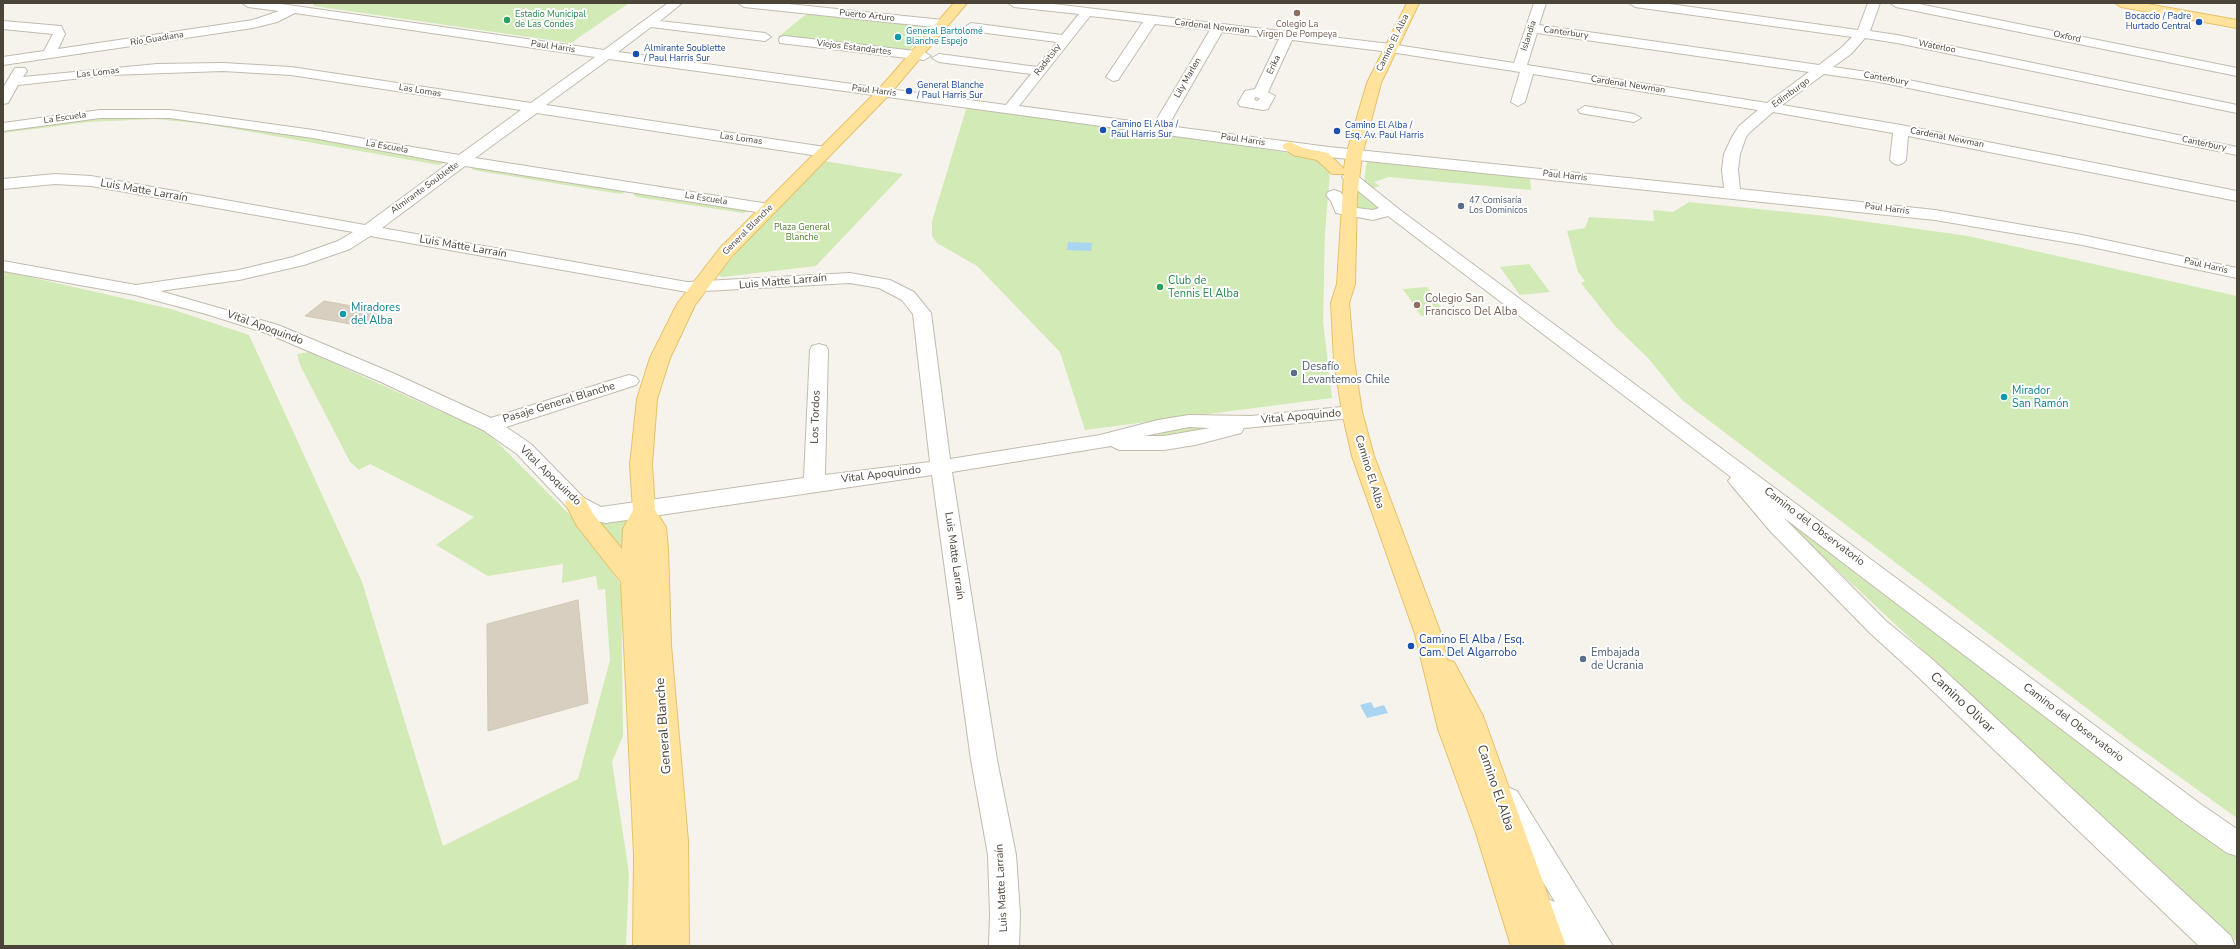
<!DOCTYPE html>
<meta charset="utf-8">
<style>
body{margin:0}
#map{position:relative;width:2240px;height:949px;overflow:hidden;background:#f6f3ec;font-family:"Nunito Sans",sans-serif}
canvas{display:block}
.frame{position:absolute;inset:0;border:4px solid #4b4439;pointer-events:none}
</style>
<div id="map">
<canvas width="2240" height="949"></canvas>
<div class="frame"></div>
</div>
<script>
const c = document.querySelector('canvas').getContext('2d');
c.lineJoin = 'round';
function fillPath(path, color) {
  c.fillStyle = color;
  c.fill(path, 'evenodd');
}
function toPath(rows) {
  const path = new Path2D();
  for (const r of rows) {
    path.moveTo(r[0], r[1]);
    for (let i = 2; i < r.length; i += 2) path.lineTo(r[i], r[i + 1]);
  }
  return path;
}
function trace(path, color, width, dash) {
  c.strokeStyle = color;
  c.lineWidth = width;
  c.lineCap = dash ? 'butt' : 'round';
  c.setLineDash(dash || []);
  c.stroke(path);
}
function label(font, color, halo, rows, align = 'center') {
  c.font = font + ' "Nunito Sans",sans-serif';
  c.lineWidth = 4;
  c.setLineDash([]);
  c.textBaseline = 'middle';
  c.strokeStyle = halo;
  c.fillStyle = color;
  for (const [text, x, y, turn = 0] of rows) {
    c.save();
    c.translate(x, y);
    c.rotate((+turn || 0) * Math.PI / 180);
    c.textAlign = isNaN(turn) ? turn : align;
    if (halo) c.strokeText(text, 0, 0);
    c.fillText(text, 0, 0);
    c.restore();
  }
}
fillPath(toPath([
 [629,3,571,43,314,6,313,4],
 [809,12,931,25,908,52,778,37],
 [967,106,1331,159,1325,233,1323,321,1332,398,1085,430,1060,352,977,266,937,243,932,236,932,221],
 [155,115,324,140,445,162,439,165,206,124,155,119,89,122,3,133,3,130,70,120],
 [1369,160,1530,176,1531,190,1389,177,1374,182,1380,186,1369,189,1364,185,1366,165],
 [824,161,903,174,816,266,722,277,718,275,745,242],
 [474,167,627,191,621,194,473,170,472,169],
 [1357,188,1384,209,1381,213,1353,210],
 [635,193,747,209,748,211,743,213,637,197,633,195],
 [1689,202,1826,216,1968,236,2237,296,2237,818,2135,745,1682,400,1648,358,1615,326,1581,283,1585,281,1578,272,1567,231,1585,228,1589,217,1654,221,1653,210,1673,212],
 [1529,264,1550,292,1520,295,1500,267],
 [3,271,171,309,249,335,362,582,443,846,578,779,610,660,605,589,598,590,596,576,562,583,563,564,488,576,436,545,474,517,370,464,359,470,350,462,300,365,297,354,309,352,488,433,577,522,621,585,623,736,612,762,629,873,626,946,3,946],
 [1427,287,1445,313,1421,316,1403,289],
 [1184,425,1211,428,1186,435,1159,436,1158,433],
 [1751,489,2237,855,2237,942,1992,715],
 [622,519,629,522,628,566,595,522]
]), '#d2eab5');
fillPath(toPath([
 [1068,242,1092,243,1091,251,1067,250],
 [1371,702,1374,708,1384,705,1388,713,1367,718,1360,705]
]), '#a9d4f2');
const building = toPath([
 [324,301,381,311,362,326,305,316,324,301],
 [578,600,588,703,488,731,487,624,578,600]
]);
fillPath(building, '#d8cfc1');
trace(building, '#d3c7b4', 1);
const minor = toPath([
 [242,3,274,3,604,50,668,3,682,3,660,21,765,33,771,37,765,41,651,27,618,52,1006,105,1031,74,939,62,932,58,939,54,1037,67,1057,42,971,31,965,27,971,23,1062,35,1079,14,1014,7,1008,3,1045,3,1390,44,1514,63,1534,3,1546,3,1539,25,1819,65,1841,48,1852,37,1635,7,1629,3,1662,3,1858,30,1868,3,1880,3,1870,31,1897,35,2237,105,2237,113,1897,43,1865,38,1851,54,1833,67,1874,73,2237,147,2237,155,1874,81,1824,74,1782,105,1901,125,2237,191,2237,201,1908,136,1906,160,1903,163,1898,165,1893,163,1890,160,1893,133,1773,112,1750,132,1746,137,1740,154,1738,170,1740,189,1935,210,2082,235,2237,268,2237,278,2082,245,1935,220,1329,157,609,59,546,105,825,147,830,149,833,152,830,155,825,157,537,113,475,158,769,204,775,206,777,209,775,212,769,214,465,166,382,228,687,282,850,273,890,280,914,292,931,313,950,459,1100,435,1158,420,1189,415,1251,416,1352,406,1359,408,1362,412,1359,416,1352,418,1244,428,1241,433,1195,445,1164,450,1119,450,1111,446,952,472,997,760,1016,855,1020,914,1019,946,989,946,990,914,988,855,971,760,932,475,606,523,596,521,568,508,517,454,483,430,381,382,266,333,206,314,135,295,3,271,3,261,136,285,239,270,293,257,338,241,353,232,91,186,55,184,3,189,3,179,55,174,91,176,365,225,449,163,313,138,170,118,100,118,3,131,3,123,100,110,170,110,313,130,459,155,521,110,291,75,223,71,110,75,18,85,8,103,3,104,3,88,15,68,25,68,27,71,23,77,157,64,223,63,291,67,531,103,595,57,295,13,277,22,253,28,3,65,3,57,44,51,53,34,3,29,3,21,61,26,65,34,58,49,253,20,279,11,248,7,242,3],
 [1090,16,1143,22,1106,77,1113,81,1118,80,1155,24,1210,30,1154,124,1019,106,1090,16],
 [1222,32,1279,39,1255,89,1245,91,1238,103,1240,106,1263,110,1268,109,1275,96,1268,92,1292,40,1390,52,1520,72,1511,102,1518,106,1525,102,1533,74,1758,110,1739,126,1732,137,1724,154,1722,170,1724,188,1329,147,1168,126,1222,32],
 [1537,33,1809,72,1767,103,1527,65,1537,33],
 [1255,97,1260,98,1258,101,1254,100,1255,97],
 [370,236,687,292,850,283,879,288,902,300,913,314,930,462,825,475,828,350,826,346,819,344,812,346,810,350,804,478,601,507,584,498,531,444,506,427,636,385,639,381,636,377,629,375,622,377,491,418,395,374,278,325,160,291,239,280,304,265,350,249,370,236],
 [1189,427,1210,428,1164,436,1144,436,1189,427],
 [738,3,779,3,943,20,949,24,943,28,744,7,738,3],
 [1890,3,1914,3,2237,68,2237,76,1896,7,1890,3],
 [785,36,924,52,931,56,924,60,780,43,779,40,780,37,785,36],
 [1585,106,1634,114,1641,118,1634,122,1580,113,1578,110,1585,106],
 [1350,172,1355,174,1404,213,2202,805,2237,829,2237,856,2227,853,2182,821,1783,517,1886,621,1932,659,2231,936,2235,946,2199,946,1914,673,1870,633,1771,532,1732,486,1728,481,1731,477,1388,216,1373,220,1336,213,1331,201,1326,195,1328,192,1334,190,1340,192,1345,197,1349,207,1373,210,1379,208,1345,180,1342,177,1345,174,1350,172],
 [1507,787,1517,791,1613,946,1553,946,1535,922,1530,912,1535,902,1545,898,1555,902,1493,799,1497,791,1507,787]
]);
const major = toPath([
 [954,3,967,3,889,95,732,256,695,305,670,358,657,399,652,465,655,510,666,527,668,549,671,645,688,841,689,946,633,946,634,855,621,582,577,526,565,503,568,498,576,495,584,498,594,515,622,549,623,529,633,510,630,465,637,399,650,358,677,304,720,248,879,89,954,3],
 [1407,3,1419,3,1381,83,1362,155,1357,196,1355,284,1349,303,1354,360,1362,412,1374,456,1441,634,1447,660,1454,662,1483,716,1566,946,1511,946,1475,830,1438,729,1415,634,1352,456,1342,412,1334,360,1331,303,1337,284,1344,174,1332,174,1317,160,1293,155,1282,147,1284,144,1290,142,1303,148,1328,153,1344,169,1346,155,1367,83,1407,3],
 [2115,3,2142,3,2237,20,2237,28,2121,7,2115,3]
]);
trace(minor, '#c2bbae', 2);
trace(major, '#e6c16a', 2);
fillPath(minor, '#fff');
fillPath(major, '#ffe39c');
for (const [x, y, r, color] of [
 [1297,13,4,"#8d6e63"],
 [507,20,4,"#2e9e5b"],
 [2199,22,4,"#1a4fb4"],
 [898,37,4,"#0f9aa8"],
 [636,54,4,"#1a4fb4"],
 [909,91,4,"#1a4fb4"],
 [1103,130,4,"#1a4fb4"],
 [1337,131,4,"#1a4fb4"],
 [1461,206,4,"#5c6f8a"],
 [1160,287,4,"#2e9e5b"],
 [1417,305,4,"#8d6e63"],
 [343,314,4,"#0f9aa8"],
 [1294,373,4,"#5c6f8a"],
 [2004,397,4,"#0f9aa8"],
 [1411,646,4,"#1a4fb4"],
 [1583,659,4,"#5c6f8a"]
]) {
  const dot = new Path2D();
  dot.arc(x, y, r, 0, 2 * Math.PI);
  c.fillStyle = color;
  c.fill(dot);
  trace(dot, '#fff', 1.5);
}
label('9px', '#27864d', '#fff', [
 ["Estadio Municipal",515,15],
 ["de Las Condes",515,25]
], 'left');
label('9px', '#4b4439', '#fff', [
 ["Puerto Arturo",867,16,6],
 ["Cardenal Newman",1212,27,7],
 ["Canterbury",1566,33,8],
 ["Islandia",1529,36,-72],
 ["Oxford",2067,37,12],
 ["Río Guadiana",157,39,-9],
 ["Camino El Alba",1393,43,-64],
 ["Paul Harris",553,47,8],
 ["Waterloo",1937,47,11],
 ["Viejos Estandartes",854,48,7],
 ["Radetsky",1048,60,-52],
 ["Erika",1274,65,-65],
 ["Las Lomas",98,73,-6],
 ["Lily Marlen",1188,78,-60],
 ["Canterbury",1886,79,10],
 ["Cardenal Newman",1628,85,9],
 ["Las Lomas",420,91,9],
 ["Paul Harris",874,91,7],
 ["Edimburgo",1791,93,-36],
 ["La Escuela",65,118,-8],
 ["Cardenal Newman",1947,138,11],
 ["Las Lomas",741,139,8],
 ["Paul Harris",1243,140,8],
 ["Canterbury",2204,144,12],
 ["La Escuela",387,147,10],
 ["Paul Harris",1565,176,6],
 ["Almirante Soublette",425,188,-36],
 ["La Escuela",706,199,9],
 ["Paul Harris",1887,209,7],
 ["General Blanche",748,230,-45],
 ["Paul Harris",2206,266,13]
]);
label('9px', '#164399', '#fff', [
 ["Bocaccio / Padre",2191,17,"right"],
 ["Hurtado Central",2191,27,"right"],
 ["Almirante Soublette",644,49],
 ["/ Paul Harris Sur",644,59],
 ["General Blanche",917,86],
 ["/ Paul Harris Sur",917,96],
 ["Camino El Alba /",1111,125],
 ["Paul Harris Sur",1111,135],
 ["Camino El Alba /",1345,126],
 ["Esq. Av. Paul Harris",1345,136]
], 'left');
label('9px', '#785e54', '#fff', [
 ["Colegio La",1297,25],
 ["Virgen De Pompeya",1297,35]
]);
label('9px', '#0d838f', '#fff', [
 ["General Bartolomé",906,32],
 ["Blanche Espejo",906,42]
], 'left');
label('9px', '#4e5e75', '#fff', [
 ["47 Comisaría",1469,201],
 ["Los Dominicos",1469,211]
], 'left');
label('9px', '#4a7f2a', '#fff', [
 ["Plaza General",802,228],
 ["Blanche",802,238]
]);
label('11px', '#4b4439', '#fff', [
 ["Luis Matte Larraín",144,191,10],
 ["Luis Matte Larraín",463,247,10],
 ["Luis Matte Larraín",783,282,-5],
 ["Vital Apoquindo",265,328,20],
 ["Pasaje General Blanche",559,403,-17],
 ["Los Tordos",816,417,-88],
 ["Vital Apoquindo",1301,417,-5],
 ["Camino El Alba",1369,472,73],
 ["Vital Apoquindo",881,475,-7],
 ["Vital Apoquindo",550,476,44],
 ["Camino del Observatorio",1814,527,37],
 ["Luis Matte Larraín",954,556,82],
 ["Camino del Observatorio",2073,723,37],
 ["Luis Matte Larraín",1002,888,-93]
]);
label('11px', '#27864d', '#fff', [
 ["Club de",1168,281],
 ["Tennis El Alba",1168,294]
], 'left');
label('11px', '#785e54', '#fff', [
 ["Colegio San",1425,299],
 ["Francisco Del Alba",1425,312]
], 'left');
label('11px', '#0d838f', '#fff', [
 ["Miradores",351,308],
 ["del Alba",351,321],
 ["Mirador",2012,391],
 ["San Ramón",2012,404]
], 'left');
label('11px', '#4e5e75', '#fff', [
 ["Desafío",1302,367],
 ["Levantemos Chile",1302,380],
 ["Embajada",1591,653],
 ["de Ucrania",1591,666]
], 'left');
label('11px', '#164399', '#fff', [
 ["Camino El Alba / Esq.",1419,640],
 ["Cam. Del Algarrobo",1419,653]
], 'left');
label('13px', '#4b4439', '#fff', [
 ["Camino Olivar",1962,703,43],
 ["General Blanche",664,726,-94],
 ["Camino El Alba",1495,788,71]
]);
</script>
